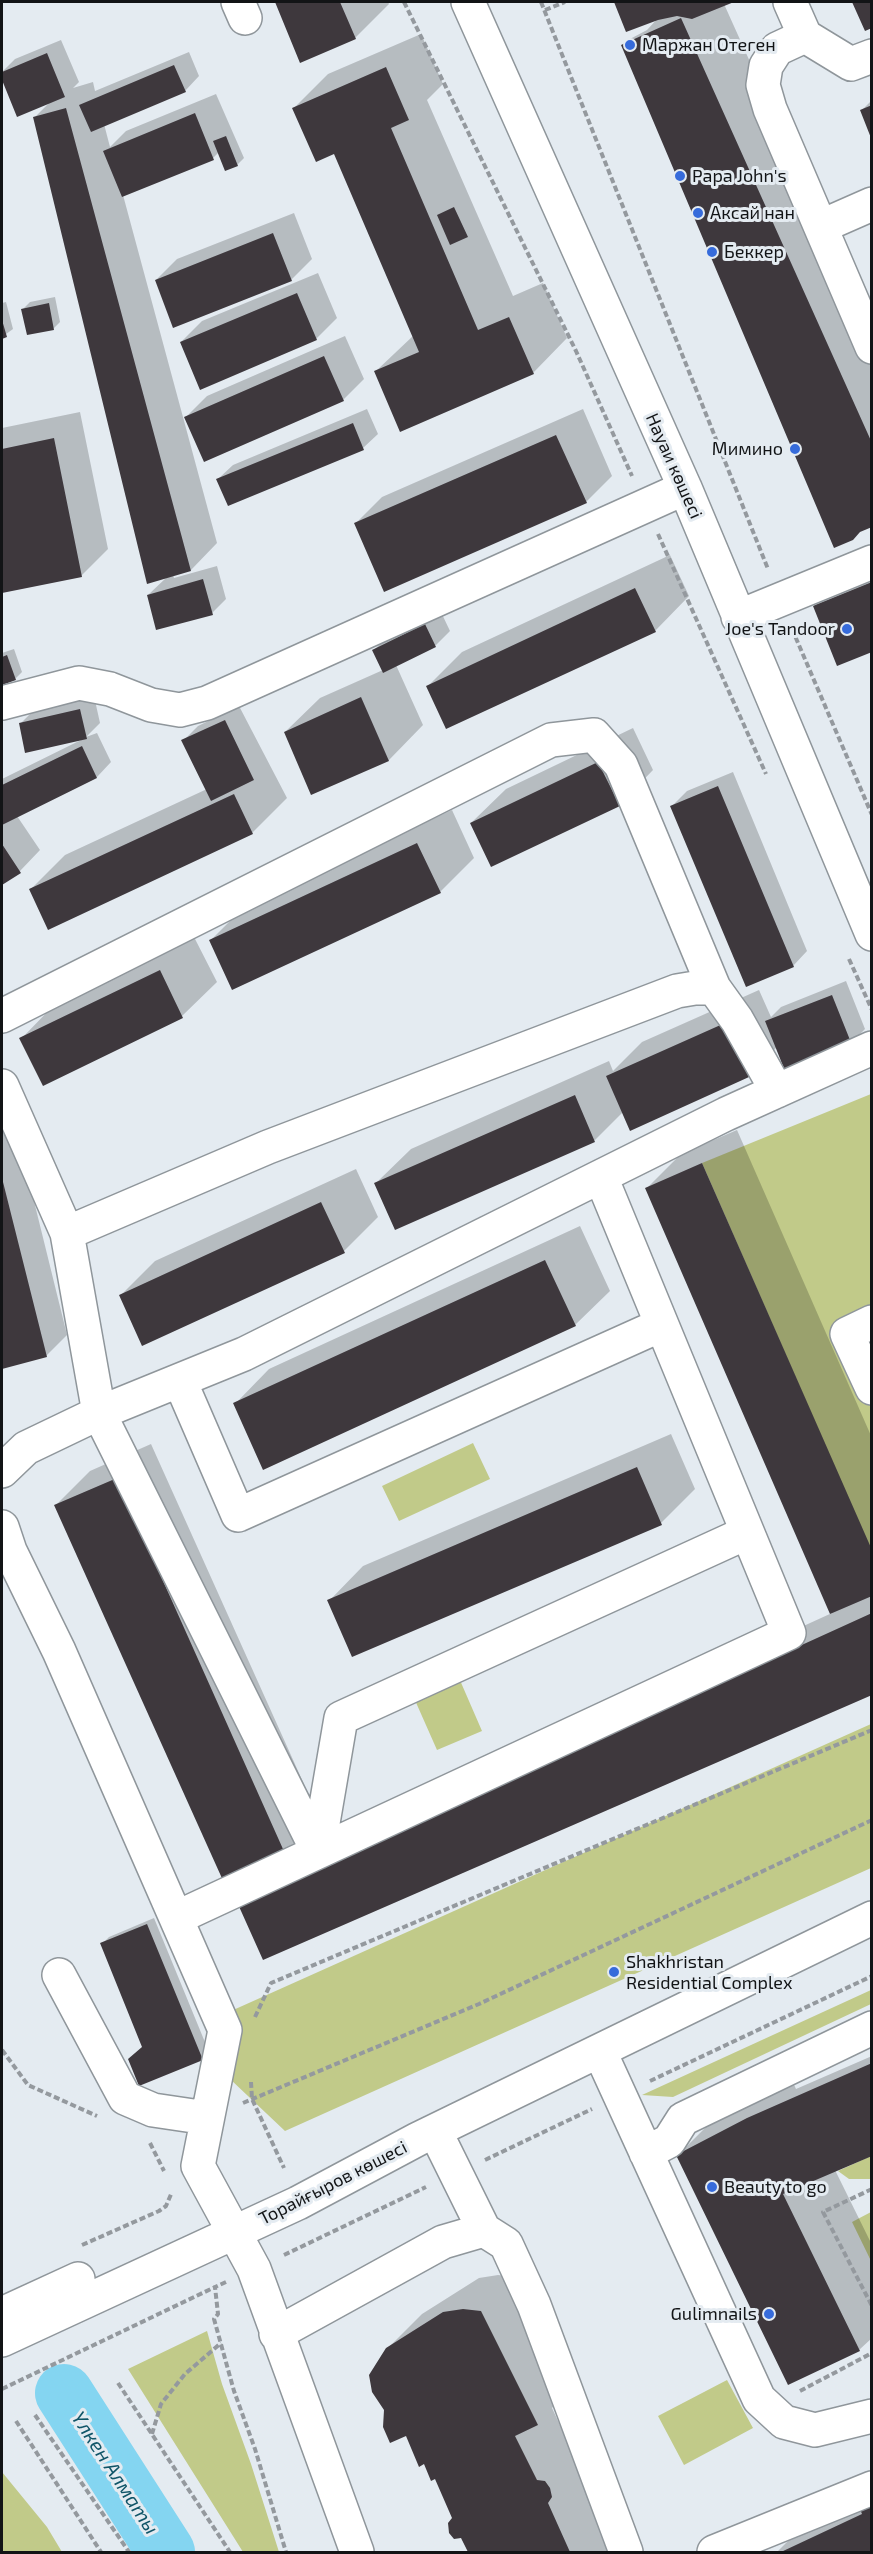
<!DOCTYPE html>
<meta charset="utf-8">
<style>
body{margin:0}
#map{position:relative;width:873px;height:2554px;overflow:hidden;background:#e4ebf1;font-family:"Exo 2",sans-serif}
canvas{display:block}
.frame{position:absolute;inset:0;border:3px solid #121416;pointer-events:none}
</style>
<div id="map">
<canvas width="873" height="2554"></canvas>
<div class="frame"></div>
</div>
<script>
const c = document.querySelector('canvas').getContext('2d');
c.lineJoin = 'round';
function fillPath(path, color) {
  c.fillStyle = color;
  c.fill(path, 'evenodd');
}
function toPath(rows) {
  const path = new Path2D();
  for (const r of rows) {
    path.moveTo(r[0], r[1]);
    for (let i = 2; i < r.length; i += 2) path.lineTo(r[i], r[i + 1]);
  }
  return path;
}
function trace(path, color, width, dash) {
  c.strokeStyle = color;
  c.lineWidth = width;
  c.lineCap = dash ? 'butt' : 'round';
  c.setLineDash(dash || []);
  c.stroke(path);
}
function label(font, color, halo, rows, align = 'center') {
  c.font = font + ' "Exo 2",sans-serif';
  c.lineWidth = 6;
  c.setLineDash([]);
  c.textBaseline = 'middle';
  c.strokeStyle = halo;
  c.fillStyle = color;
  for (const [text, x, y, turn = 0] of rows) {
    c.save();
    c.translate(x, y);
    c.rotate((+turn || 0) * Math.PI / 180);
    c.textAlign = isNaN(turn) ? turn : align;
    if (halo) c.strokeText(text, 0, 0);
    c.fillText(text, 0, 0);
    c.restore();
  }
}
fillPath(toPath([
 [871,1094,871,1311,839,1328,871,1404,871,1550,702,1163],
 [473,1443,490,1479,399,1521,382,1486],
 [459,1678,482,1731,437,1750,414,1698],
 [871,1724,871,1868,285,2131,230,2079,231,2011],
 [871,1990,871,2004,673,2097,642,2095],
 [871,2156,871,2179,849,2179,838,2171],
 [871,2212,871,2261,852,2222],
 [207,2331,222,2384,251,2464,279,2552,243,2552,128,2369],
 [727,2380,753,2428,684,2465,658,2416],
 [2,2472,47,2527,62,2552,2,2552]
]), '#c1ca89');
const water = toPath([
 [81,2420,109,2443,184,2552,139,2552,79,2460,81,2420]
]);
fillPath(water, '#84d5f1');
trace(water, '#629baf', 1.5);
fillPath(toPath([
 [276,2,388,2,389,4,355,38,301,61],
 [615,2,730,2,724,4,872,333,872,525,623,46,630,39,647,30,659,17,627,30],
 [421,34,443,84,427,100,513,296,543,283,567,338,533,373,376,371,414,335,335,152,294,108,328,74],
 [61,40,79,82,73,88,93,82,95,91,189,52,199,76,185,91,104,124,110,147,126,131,216,94,244,158,237,165,219,152,213,158,123,195,217,543,191,570,173,575,174,578,217,566,226,599,212,613,148,595,167,577,35,117,50,102,18,115,2,76,2,72,15,59],
 [872,100,872,134,862,110],
 [294,213,312,259,291,280,156,280,177,259],
 [318,273,337,318,316,339,181,342,202,321],
 [55,297,60,322,53,329,23,309,30,302],
 [6,302,13,329,2,337,2,303],
 [345,336,364,379,343,400,186,417,207,396],
 [367,409,378,434,363,448,228,504,218,479,233,465],
 [583,409,612,476,586,502,356,523,382,497],
 [80,412,108,549,81,576,2,592,2,428],
 [670,555,689,596,655,631,428,686,462,652],
 [872,570,872,650,814,606,835,585],
 [440,610,450,631,436,645,396,665,423,725,389,760,312,793,285,732,320,698,383,670,374,650,388,636],
 [14,649,22,672,15,679,2,684,2,653],
 [94,696,100,723,86,737,97,733,111,762,97,777,17,816,40,850,20,871,2,883,2,779,83,739,20,724,35,709],
 [239,706,287,798,252,833,31,889,65,855,207,789,183,741,198,726],
 [633,728,653,770,619,805,471,823,506,789],
 [733,772,807,951,793,966,672,806,687,791],
 [452,810,474,858,440,892,211,940,245,906],
 [194,937,217,982,182,1016,21,1039,55,1004],
 [846,981,865,1029,851,1043,777,1047,748,1076,624,1111,595,1140,396,1228,376,1183,411,1149,609,1061,613,1071,642,1042,759,990,771,1017,781,1007],
 [13,1116,67,1335,46,1356,2,1368,2,1119],
 [737,1130,872,1438,872,1693,273,1868,832,1613,647,1188,681,1154],
 [356,1169,378,1217,344,1251,120,1296,155,1261],
 [580,1226,610,1291,575,1325,235,1404,269,1369],
 [671,1434,695,1489,661,1523,329,1601,363,1566],
 [151,1444,321,1822,286,1857,56,1505,90,1471],
 [154,1918,209,2052,202,2059,144,2046,102,1944,109,1937],
 [872,2056,872,2155,835,2170,872,2245,872,2338,859,2350,678,2155,721,2112,790,2076,796,2089],
 [498,2275,515,2277,571,2389,552,2408,619,2552,469,2552,454,2519,387,2349,422,2314,479,2278],
 [872,2493,872,2552,777,2552,806,2523]
]), '#0003');
trace(toPath([
 [64,2393,166,2552]
]), '#84d5f1', 58);
fillPath(toPath([
 [275,2,340,2,356,39,300,63],
 [614,2,734,2,692,19,677,16,658,20,626,32],
 [852,2,872,2,872,28,865,31],
 [681,18,872,443,872,527,860,532,853,540,834,548,621,45],
 [47,53,65,97,17,117,2,80,2,72],
 [174,65,186,92,91,132,79,105],
 [386,67,409,120,391,128,478,330,509,317,534,374,400,432,374,371,419,352,334,154,316,162,292,108],
 [872,105,872,138,871,138,860,110],
 [66,108,191,571,147,584,33,117],
 [195,113,214,160,122,197,103,151],
 [226,136,238,166,225,171,213,141],
 [454,207,468,237,450,245,437,215],
 [273,233,292,281,173,328,155,280],
 [297,293,317,340,200,390,180,342],
 [49,303,54,330,27,335,21,309],
 [2,320,7,337,2,339],
 [324,356,344,401,204,462,184,417],
 [353,423,364,450,228,506,216,479],
 [556,435,587,503,384,592,354,523],
 [54,438,82,577,2,593,2,449],
 [203,579,213,615,156,630,147,595],
 [872,582,872,652,837,666,813,606],
 [635,588,656,632,446,729,426,686],
 [425,624,436,647,383,673,372,650],
 [7,655,16,680,2,685,2,657],
 [361,697,389,761,311,795,284,732],
 [80,709,87,739,25,753,19,723],
 [225,720,254,780,211,801,181,740],
 [82,746,97,778,2,825,2,785],
 [598,762,620,806,491,867,470,823],
 [718,786,794,967,746,987,670,806],
 [234,794,253,834,48,930,29,889],
 [417,843,441,893,232,990,209,940],
 [2,844,21,873,2,885],
 [160,970,183,1018,43,1086,19,1038],
 [832,995,852,1045,785,1071,765,1021],
 [725,1023,749,1077,630,1131,606,1076],
 [575,1095,595,1142,395,1230,374,1183],
 [702,1163,872,1550,872,1596,830,1614,645,1188],
 [2,1178,47,1357,2,1369],
 [321,1202,345,1253,142,1346,119,1295],
 [545,1260,576,1326,263,1470,233,1403],
 [637,1467,662,1525,352,1657,327,1600],
 [117,1478,287,1858,225,1885,54,1505],
 [872,1613,872,1695,263,1960,237,1902],
 [147,1924,203,2060,139,2086,128,2059,142,2047,100,1943],
 [872,2063,872,2156,783,2194,860,2351,788,2385,676,2155,747,2118],
 [463,2309,481,2311,538,2425,515,2436,537,2480,545,2481,550,2488,552,2497,548,2503,570,2552,468,2552,461,2538,454,2539,449,2533,448,2523,452,2518,435,2479,431,2481,424,2464,419,2467,406,2436,390,2443,383,2427,384,2410,372,2392,369,2375,386,2348,443,2312],
 [872,2503,872,2552,781,2552,862,2514,860,2509]
]), '#3e383d');
const minor = toPath([
 [238,2,245,18],
 [468,2,685,488,872,934],
 [790,2,805,36,777,49,766,66,763,85,770,109,872,347],
 [805,36,851,64,872,56],
 [822,226,872,204],
 [738,617,872,562],
 [2,703,79,683,110,689,151,705,180,710,207,703,685,488],
 [2,1016,551,740,594,735,621,765,714,988],
 [2,1086,67,1233,99,1413,318,1852],
 [67,1233,268,1147,677,991,695,988,714,988,737,1020,777,1091],
 [872,1322,847,1334,872,1388],
 [180,1381,238,1515,661,1325],
 [2,1471,26,1448,99,1413,244,1354,726,1114,872,1048],
 [2,1527,10,1551,59,1651,225,2030,198,2166,254,2269,357,2552],
 [318,1852,341,1718,746,1533],
 [176,1918,789,1633,601,1177],
 [59,1975,125,2098,153,2110,207,2118],
 [600,2052,759,2399,784,2422,815,2430,872,2416],
 [435,2131,484,2230,506,2244,534,2305,626,2552],
 [646,2153,669,2141,683,2119,872,2028],
 [2,2314,78,2279],
 [276,2334,443,2242,484,2230],
 [2,2340,298,2203,418,2139,872,1918],
 [714,2552,872,2488]
]);
trace(minor, '#8f969b', 36);
trace(toPath([
 [404,2,576,351,632,476],
 [541,2,768,569],
 [545,10,565,2],
 [658,534,766,774],
 [792,629,872,815],
 [849,959,872,1010],
 [255,2017,271,1983,872,1730],
 [2,2050,28,2085,97,2116],
 [650,2081,872,1976],
 [251,2082,252,2099,284,2168],
 [243,2103,479,2004,872,1820],
 [150,2143,164,2171],
 [485,2160,592,2109],
 [872,2189,823,2212,872,2306],
 [82,2245,159,2211,166,2206,172,2192],
 [284,2255,426,2187],
 [226,2282,215,2287,218,2314,214,2319,234,2391,255,2449,286,2552],
 [118,2383,230,2552],
 [800,2391,872,2353],
 [35,2415,129,2552],
 [16,2421,101,2552],
 [152,2434,161,2404,185,2374,221,2343]
]), '#94999e', 4, [6, 3]);
trace(minor, '#fff', 33);
trace(toPath([
 [2,2389,215,2287]
]), '#94999e', 4, [6, 3]);
for (const [x, y, r, color] of [
 [630,45,6,"#366bdb"],
 [680,176,6,"#366bdb"],
 [698,213,6,"#366bdb"],
 [712,252,6,"#366bdb"],
 [795,449,6,"#366bdb"],
 [847,629,6,"#366bdb"],
 [614,1972,6,"#366bdb"],
 [712,2187,6,"#366bdb"],
 [769,2314,6,"#366bdb"]
]) {
  const dot = new Path2D();
  dot.arc(x, y, r, 0, 2 * Math.PI);
  c.fillStyle = color;
  c.fill(dot);
  trace(dot, '#e4ebf1', 2);
}
label('18px', '#121416', '#e4ebf1', [
 ["Маржан Отеген",642,45],
 ["Papa John's",692,176],
 ["Аксай нан",710,213],
 ["Беккер",724,252],
 ["Мимино",783,449,"right"],
 ["Joe's Tandoor",835,629,"right"],
 ["Shakhristan",626,1962],
 ["Residential Complex",626,1983],
 ["Beauty to go",724,2187],
 ["Gulimnails",757,2314,"right"]
], 'left');
label('18px', '#121416', '#e4ebf1', [
 ["Науаи көшесі",674,466,66],
 ["Торайғыров көшесі",333,2183,-27]
]);
label('italic 20px', '#105568', '#e4ebf1', [
 ["Үлкен Алматы",115,2473,57]
]);
</script>
